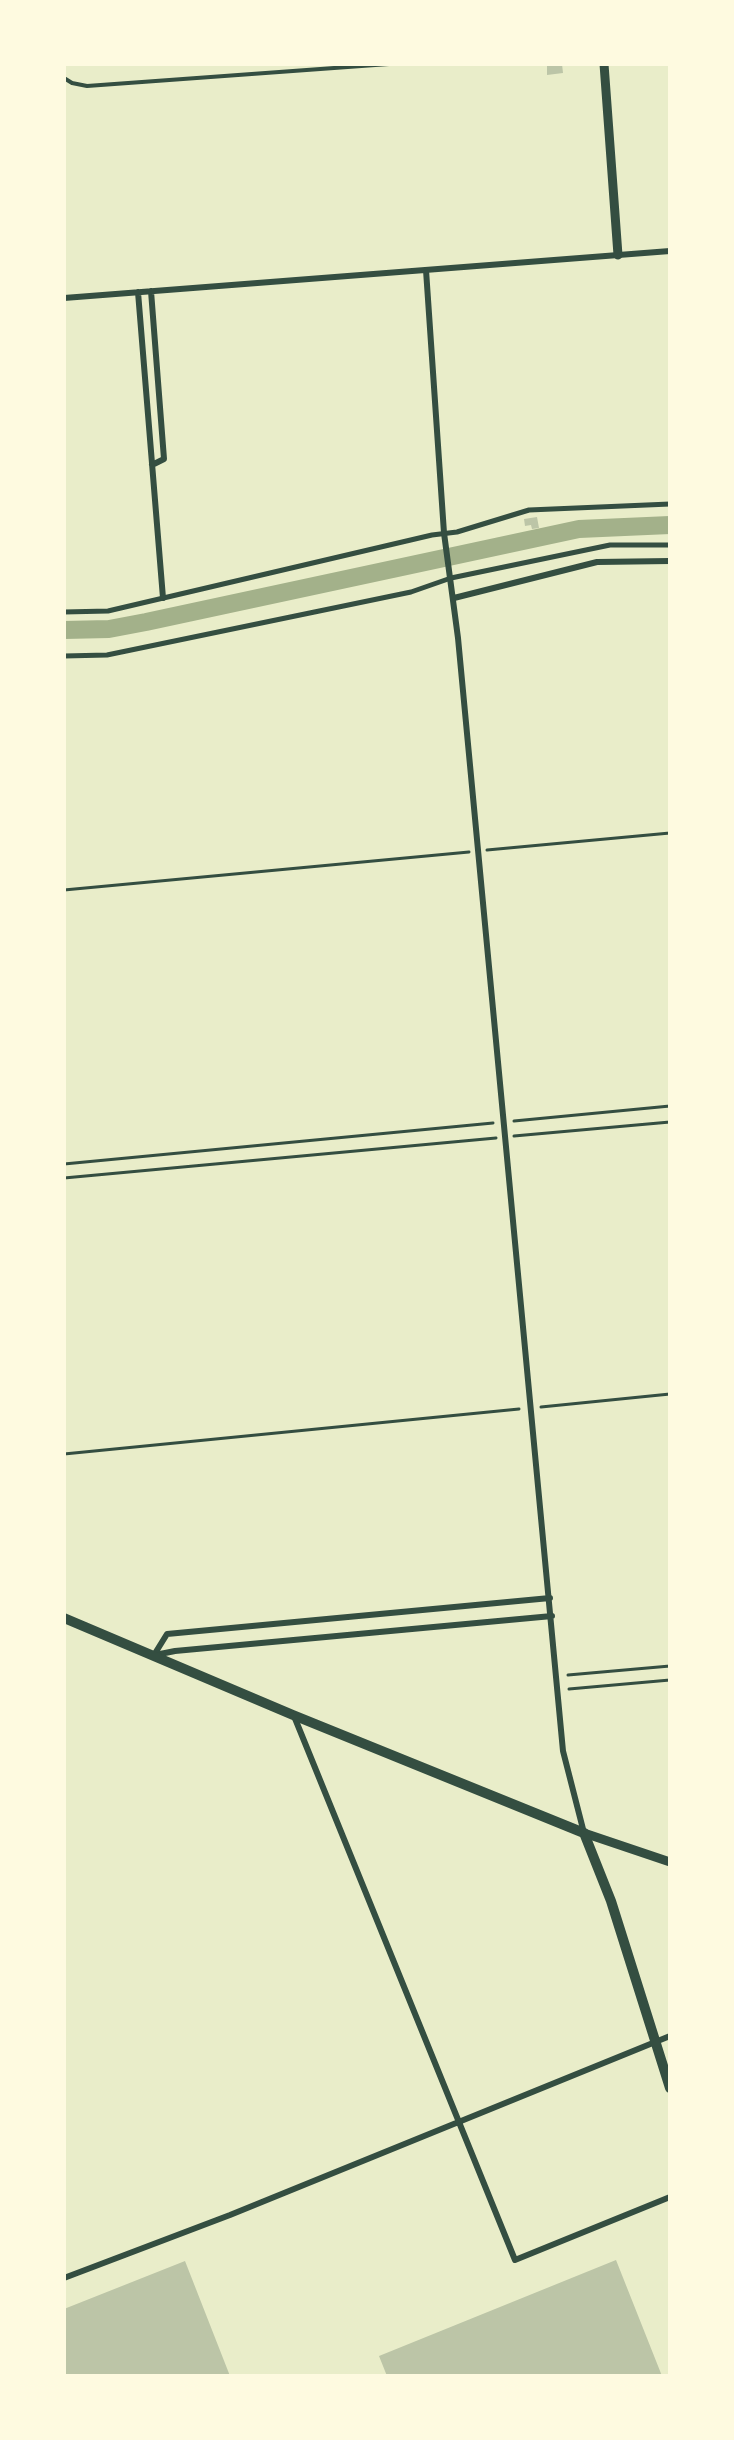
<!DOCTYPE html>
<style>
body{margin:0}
#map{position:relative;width:734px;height:2440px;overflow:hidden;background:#e9edc9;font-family:"Public Sans",sans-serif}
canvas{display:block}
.frame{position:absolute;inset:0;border:66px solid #fefae0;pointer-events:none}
</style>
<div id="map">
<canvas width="734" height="2440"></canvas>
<div class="frame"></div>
</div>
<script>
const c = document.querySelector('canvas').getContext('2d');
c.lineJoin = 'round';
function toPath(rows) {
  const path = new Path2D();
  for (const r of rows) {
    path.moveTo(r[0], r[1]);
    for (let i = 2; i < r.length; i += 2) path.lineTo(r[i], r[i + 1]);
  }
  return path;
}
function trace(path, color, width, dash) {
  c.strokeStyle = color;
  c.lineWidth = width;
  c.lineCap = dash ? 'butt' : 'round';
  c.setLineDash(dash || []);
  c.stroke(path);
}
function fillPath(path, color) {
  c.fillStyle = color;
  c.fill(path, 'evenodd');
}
trace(toPath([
 [64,630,109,629,146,622,579,529,670,525]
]), '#a3b18a', 18);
fillPath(toPath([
 [562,64,563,73,547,75,547,65],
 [537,517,539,528,532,529,531,525,525,526,524,519],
 [616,2260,662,2376,387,2376,379,2356],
 [185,2261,230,2376,64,2376,64,2309]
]), '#bcc5a7');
trace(toPath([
 [487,850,670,833],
 [64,890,469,852],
 [514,1121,670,1106],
 [514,1136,670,1122],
 [64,1164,493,1123],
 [64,1178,496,1138],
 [541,1407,670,1394],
 [64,1454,519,1409],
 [568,1675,670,1666],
 [569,1689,670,1680]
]), '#344e41', 3);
trace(toPath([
 [64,78,72,83,87,86,389,64]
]), '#344e41', 4);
trace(toPath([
 [64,612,108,611,432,535,457,532,529,510,670,504],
 [64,656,107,655,411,592,451,578,610,545,670,545]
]), '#344e41', 5);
trace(toPath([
 [426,270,444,533,458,638,563,1751,584,1833],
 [151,291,164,459,152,465],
 [138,292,163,598],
 [64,298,670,251],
 [454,598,597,562,670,561],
 [154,1655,167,1634,550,1598],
 [155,1655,175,1651,552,1616],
 [294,1716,515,2260,670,2197],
 [64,2278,230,2215,670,2036]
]), '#344e41', 6);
trace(toPath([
 [604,64,618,255],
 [584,1833,670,1862]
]), '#344e41', 9);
trace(toPath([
 [64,1618,293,1715,584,1833,611,1901,670,2088]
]), '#344e41', 10);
</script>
